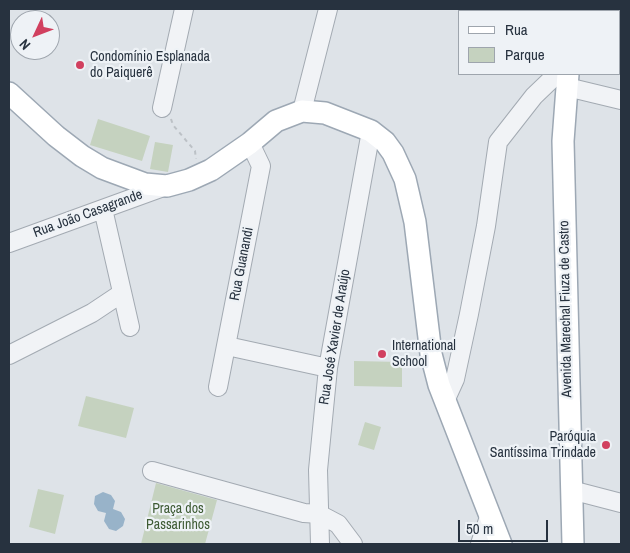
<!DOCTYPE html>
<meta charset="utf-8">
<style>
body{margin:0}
#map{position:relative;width:630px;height:553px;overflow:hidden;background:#dee3e8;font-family:"Archivo Narrow",sans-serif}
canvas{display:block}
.frame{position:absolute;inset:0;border:10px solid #27323f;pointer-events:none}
.legend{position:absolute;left:458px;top:10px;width:162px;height:65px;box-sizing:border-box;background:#eef2f6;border:1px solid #9ea5ad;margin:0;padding:6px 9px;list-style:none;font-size:15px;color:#27323f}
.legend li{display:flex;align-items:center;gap:10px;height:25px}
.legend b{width:25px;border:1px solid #9ea5ad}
.north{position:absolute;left:10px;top:10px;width:50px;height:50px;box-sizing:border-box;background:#eef2f6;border:1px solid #9ea5ad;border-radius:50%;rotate:227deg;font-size:14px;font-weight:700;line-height:20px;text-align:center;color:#27323f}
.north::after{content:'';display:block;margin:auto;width:18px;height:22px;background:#d1405f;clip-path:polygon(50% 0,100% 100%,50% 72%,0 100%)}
.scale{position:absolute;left:458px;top:520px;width:90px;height:22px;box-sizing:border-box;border:2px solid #27323f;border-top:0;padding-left:6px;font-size:15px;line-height:18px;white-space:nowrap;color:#27323f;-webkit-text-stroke:4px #eef2f6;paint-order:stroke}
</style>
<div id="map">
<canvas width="630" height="553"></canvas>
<div class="frame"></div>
<ul class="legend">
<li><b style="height:6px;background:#fff"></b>Rua</li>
<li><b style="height:14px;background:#c5d2bf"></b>Parque</li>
</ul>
<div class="north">N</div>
<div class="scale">50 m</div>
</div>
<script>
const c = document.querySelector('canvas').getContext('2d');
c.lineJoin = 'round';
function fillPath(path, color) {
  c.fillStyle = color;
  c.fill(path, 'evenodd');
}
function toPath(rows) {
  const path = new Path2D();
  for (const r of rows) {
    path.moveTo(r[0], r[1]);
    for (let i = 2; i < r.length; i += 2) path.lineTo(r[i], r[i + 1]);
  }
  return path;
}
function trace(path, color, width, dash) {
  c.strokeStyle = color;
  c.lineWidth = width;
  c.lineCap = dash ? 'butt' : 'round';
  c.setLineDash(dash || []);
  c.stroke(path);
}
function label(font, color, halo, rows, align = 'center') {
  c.font = font + ' "Archivo Narrow",sans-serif';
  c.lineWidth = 4.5;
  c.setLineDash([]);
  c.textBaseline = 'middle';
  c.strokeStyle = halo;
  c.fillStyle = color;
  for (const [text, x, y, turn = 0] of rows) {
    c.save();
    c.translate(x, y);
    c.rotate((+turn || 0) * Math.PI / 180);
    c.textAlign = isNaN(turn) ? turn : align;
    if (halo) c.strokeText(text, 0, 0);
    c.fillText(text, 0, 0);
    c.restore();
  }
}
fillPath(toPath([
 [98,119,150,136,142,161,90,145],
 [155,142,173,145,168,172,150,169],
 [354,361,402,362,402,387,354,386],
 [86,396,134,408,126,438,78,426],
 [365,422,381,427,374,450,358,445],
 [156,483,217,500,205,544,141,544],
 [38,489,64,495,55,534,29,527]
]), '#c5d2bf');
fillPath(toPath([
 [103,492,111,495,115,501,113,509,121,512,125,519,123,526,116,531,109,529,104,521,106,513,98,511,94,504,95,496]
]), '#98b3c9');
const minor = toPath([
 [567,87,621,100],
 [162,108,184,9],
 [302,111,328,9],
 [103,209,130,327],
 [9,243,166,186],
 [227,346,328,368],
 [9,355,92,313,122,293],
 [218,387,261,166,250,143],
 [445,401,455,379,469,314,486,226,498,142,534,96,557,74],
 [152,471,304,513,319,514,338,524,353,544],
 [571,490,621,503],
 [320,544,318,470,328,368,371,131],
 [480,544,490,514]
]);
const major = toPath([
 [579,11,579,9],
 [568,74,563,141,573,544],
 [9,93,56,136,82,156,102,168,145,184,167,186,189,180,211,170,250,143,276,121,302,111,325,113,371,131,385,142,393,153,405,179,415,222,431,354,439,385,501,544]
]);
trace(minor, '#a3aab2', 20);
trace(major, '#9da8b4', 24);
trace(toPath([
 [171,119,173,125,195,151,196,159]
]), '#bcc1c6', 2, [4, 4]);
trace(minor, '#f1f3f6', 18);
trace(major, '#fff', 21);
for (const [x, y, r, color] of [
 [80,65,5,"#d1405f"],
 [382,354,5,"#d1405f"],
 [606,445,5,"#d1405f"]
]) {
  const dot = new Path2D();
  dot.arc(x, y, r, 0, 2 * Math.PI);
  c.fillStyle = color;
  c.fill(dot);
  trace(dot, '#eef2f6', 2);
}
label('14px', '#27323f', '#eef2f6', [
 ["Condomínio Esplanada",90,57],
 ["do Paiquerê",90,73],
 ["International",392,346],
 ["School",392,362],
 ["Paróquia",596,437,"right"],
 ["Santíssima Trindade",596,453,"right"]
], 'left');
label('14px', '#27323f', '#eef2f6', [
 ["Rua João Casagrande",88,214,-20],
 ["Rua Guanandi",242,264,-79],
 ["Avenida Marechal Fiuza de Castro",566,309,-91],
 ["Rua José Xavier de Araújo",335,337,-81]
]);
label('14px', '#3e5b34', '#eef2f6', [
 ["Praça dos",178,509],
 ["Passarinhos",178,525]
]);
</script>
